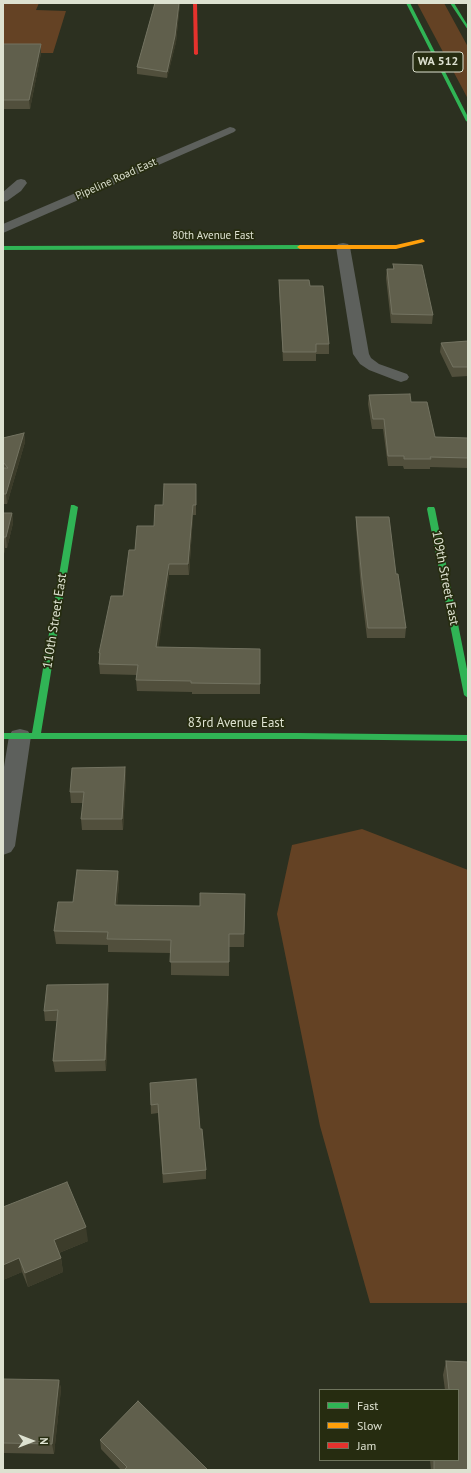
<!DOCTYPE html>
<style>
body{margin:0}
#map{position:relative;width:471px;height:1473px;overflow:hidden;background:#2c3020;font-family:"PT Sans",sans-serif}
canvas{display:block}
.frame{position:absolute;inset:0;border:4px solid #dde1d0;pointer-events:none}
.legend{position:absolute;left:319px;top:1389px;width:140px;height:72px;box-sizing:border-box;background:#262c10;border:1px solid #6f745d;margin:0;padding:5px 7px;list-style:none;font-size:12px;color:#dde1d0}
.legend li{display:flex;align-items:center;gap:8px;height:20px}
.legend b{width:20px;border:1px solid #6f745d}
.north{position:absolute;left:12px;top:1421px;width:40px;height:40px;-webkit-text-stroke:3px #262c10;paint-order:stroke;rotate:90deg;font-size:11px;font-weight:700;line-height:16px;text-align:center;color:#dde1d0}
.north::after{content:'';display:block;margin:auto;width:14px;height:18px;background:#dde1d0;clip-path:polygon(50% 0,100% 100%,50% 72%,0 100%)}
</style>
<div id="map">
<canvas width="471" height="1473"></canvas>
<div class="frame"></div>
<ul class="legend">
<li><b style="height:5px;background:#30b455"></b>Fast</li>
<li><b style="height:5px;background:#ff9f0a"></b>Slow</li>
<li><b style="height:5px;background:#e5322d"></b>Jam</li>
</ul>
<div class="north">N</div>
</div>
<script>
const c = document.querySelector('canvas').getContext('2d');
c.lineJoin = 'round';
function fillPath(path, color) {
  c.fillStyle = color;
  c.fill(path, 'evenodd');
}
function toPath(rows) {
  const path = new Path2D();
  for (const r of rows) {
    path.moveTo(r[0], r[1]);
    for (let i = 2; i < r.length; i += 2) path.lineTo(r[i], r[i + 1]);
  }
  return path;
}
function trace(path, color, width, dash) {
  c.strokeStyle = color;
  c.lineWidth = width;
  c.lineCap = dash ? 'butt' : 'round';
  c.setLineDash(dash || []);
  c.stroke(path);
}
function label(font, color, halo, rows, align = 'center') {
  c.font = font + ' "PT Sans",sans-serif';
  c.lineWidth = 3.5;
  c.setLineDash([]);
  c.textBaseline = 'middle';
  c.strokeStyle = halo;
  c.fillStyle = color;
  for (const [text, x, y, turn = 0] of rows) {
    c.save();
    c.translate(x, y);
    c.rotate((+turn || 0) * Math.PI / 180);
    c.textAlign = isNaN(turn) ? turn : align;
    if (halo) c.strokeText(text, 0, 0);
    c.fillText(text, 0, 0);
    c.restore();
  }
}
fillPath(toPath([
 [3,3,39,3,36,10,66,11,53,53,3,53],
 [417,3,444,3,468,47,468,99],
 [362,829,468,870,468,1303,370,1303,320,1126,277,914,292,845]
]), '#644224');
fillPath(toPath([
 [230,127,234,128,236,130,234,132,3,233,3,224,230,127],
 [21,179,25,180,27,183,21,191,7,201,3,202,3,192,17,180,21,179],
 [343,243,348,244,350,247,369,354,371,358,379,364,407,374,409,377,407,380,401,382,395,380,369,370,360,364,353,354,336,247,338,244,343,243],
 [20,729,28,731,31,736,15,846,11,852,3,855,3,773,9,736,12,731,20,729]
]), '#5d605c');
fillPath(toPath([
 [406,3,410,3,468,117,468,122,466,121,406,3],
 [450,3,454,3,468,26,468,30,450,3],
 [3,246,300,245,303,247,300,249,3,250,3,246],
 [71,505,74,505,78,507,41,733,298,733,468,735,468,741,298,739,3,739,3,733,32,733,71,505],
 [428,507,434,507,435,509,468,674,468,698,464,695,427,509,428,507]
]), '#30b455');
fillPath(toPath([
 [422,239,425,241,424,242,396,249,300,249,297,247,300,245,396,245,422,239]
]), '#ff9f0a');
fillPath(toPath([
 [193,3,197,3,198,54,196,55,194,54,193,3]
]), '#e5322d');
fillPath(toPath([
 [155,3,180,3,176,42,167,78,137,74,137,67],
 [3,44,41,44,41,53,30,109,3,109],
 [393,264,433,315,432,324,391,323,386,278,387,269,393,269],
 [279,280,310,286,329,344,329,354,316,354,316,361,283,361,279,289],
 [468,341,468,376,452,377,440,352,441,343],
 [369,395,411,402,435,437,468,438,468,468,430,467,430,469,404,469,403,466,388,466,383,429,372,429,368,404],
 [24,433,25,442,7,504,3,504,3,438],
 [196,484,196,515,193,515,189,575,169,575,158,647,260,649,260,694,192,694,192,692,137,691,136,680,137,675,100,674,99,664,99,653,123,596,135,550,154,526,163,505],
 [3,513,12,513,13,523,7,548,5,548,3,560],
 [356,517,396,574,406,628,405,638,367,638,361,589,356,527],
 [125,767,126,778,123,830,82,830,81,819,83,803,71,803,70,792],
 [118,871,119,884,117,905,200,906,245,894,244,947,229,947,229,976,171,975,171,953,108,952,108,945,56,944,54,931,73,902],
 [109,995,106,1071,55,1072,53,1061,57,1021,45,1021,44,1011],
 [150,1083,200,1129,206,1170,206,1179,163,1183,158,1113,151,1114],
 [3,1207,88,1241,59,1253,61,1258,63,1272,28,1287,22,1272,3,1280],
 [446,1361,468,1362,468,1470,431,1470,430,1460,458,1460,458,1390,445,1390,443,1375],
 [3,1379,59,1380,61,1389,54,1454,4,1453,3,1449],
 [100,1440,208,1470,121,1470,101,1449]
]), '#514f3c');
fillPath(toPath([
 [179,3,180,3,176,42,167,78,167,72],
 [41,44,41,53,30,109,29,100],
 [24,433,25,442,7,504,6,494],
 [193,505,193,515,189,575,188,564],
 [12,513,13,523,7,548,6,537],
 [4,537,5,548,3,559,3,543],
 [169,564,169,575,157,658,156,647],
 [125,767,126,778,123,830,122,819],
 [118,871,119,884,116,918,115,905],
 [108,984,109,995,106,1071,105,1060],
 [86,1227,88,1241,56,1254,54,1240],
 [19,1258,22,1272,3,1280,3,1265],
 [61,1258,63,1272,28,1287,25,1273],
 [59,1380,61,1389,54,1454,52,1444]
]), '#3c3c2a');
const building = toPath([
 [155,3,179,3,175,36,167,72,137,67,155,3],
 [3,44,41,44,29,100,3,100,3,44],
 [393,264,422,265,433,315,392,314,387,269,394,269,393,264],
 [279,280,309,280,310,286,323,286,329,344,316,344,316,352,283,352,279,280],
 [468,341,468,367,453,367,441,343,468,341],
 [410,394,411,402,427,402,435,437,468,438,468,458,430,457,431,459,404,459,404,456,388,456,384,419,373,419,369,395,410,394],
 [24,433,6,494,3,494,3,468,8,468,3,462,3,438,24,433],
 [164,484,196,484,196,505,193,505,188,564,169,564,156,647,260,649,260,684,191,683,191,681,136,680,138,665,99,664,100,653,99,653,111,596,123,596,129,550,135,550,137,526,154,526,155,505,163,505,164,484],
 [3,513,12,513,6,537,4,537,3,543,3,513],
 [356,517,389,517,396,574,398,574,406,628,368,628,362,579,356,517],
 [125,767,122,819,81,819,84,792,70,792,72,768,125,767],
 [77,870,118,871,115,905,200,906,200,893,245,894,244,934,229,934,229,962,170,962,171,940,107,939,108,932,54,931,58,902,73,902,77,870],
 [108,984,105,1060,53,1061,58,1010,44,1011,47,985,108,984],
 [196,1079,200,1129,202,1129,206,1170,163,1174,158,1104,151,1105,150,1083,196,1079],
 [67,1182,86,1227,54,1240,61,1258,25,1273,19,1258,3,1265,3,1207,67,1182],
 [446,1361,468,1362,468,1470,434,1470,434,1460,458,1460,458,1390,449,1390,446,1361],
 [3,1379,59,1380,52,1444,3,1443,3,1379],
 [138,1401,208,1470,124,1470,127,1467,100,1440,138,1401]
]);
fillPath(building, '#605f4c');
trace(building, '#737361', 1);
label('11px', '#dde1d0', '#262c10', [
 ["Pipeline Road East",116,179,-24],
 ["80th Avenue East",213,236]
]);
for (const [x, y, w] of [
 [438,62,50]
]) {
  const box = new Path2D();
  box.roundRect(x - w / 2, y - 10, w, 20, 3);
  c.fillStyle = '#262c10';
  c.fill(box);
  trace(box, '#dde1d0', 1);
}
label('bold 12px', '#dde1d0', null, [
 ["WA 512",438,62]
]);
label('13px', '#dde1d0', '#262c10', [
 ["109th Street East",445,578,79],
 ["110th Street East",55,621,-81],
 ["83rd Avenue East",236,723]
]);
</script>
